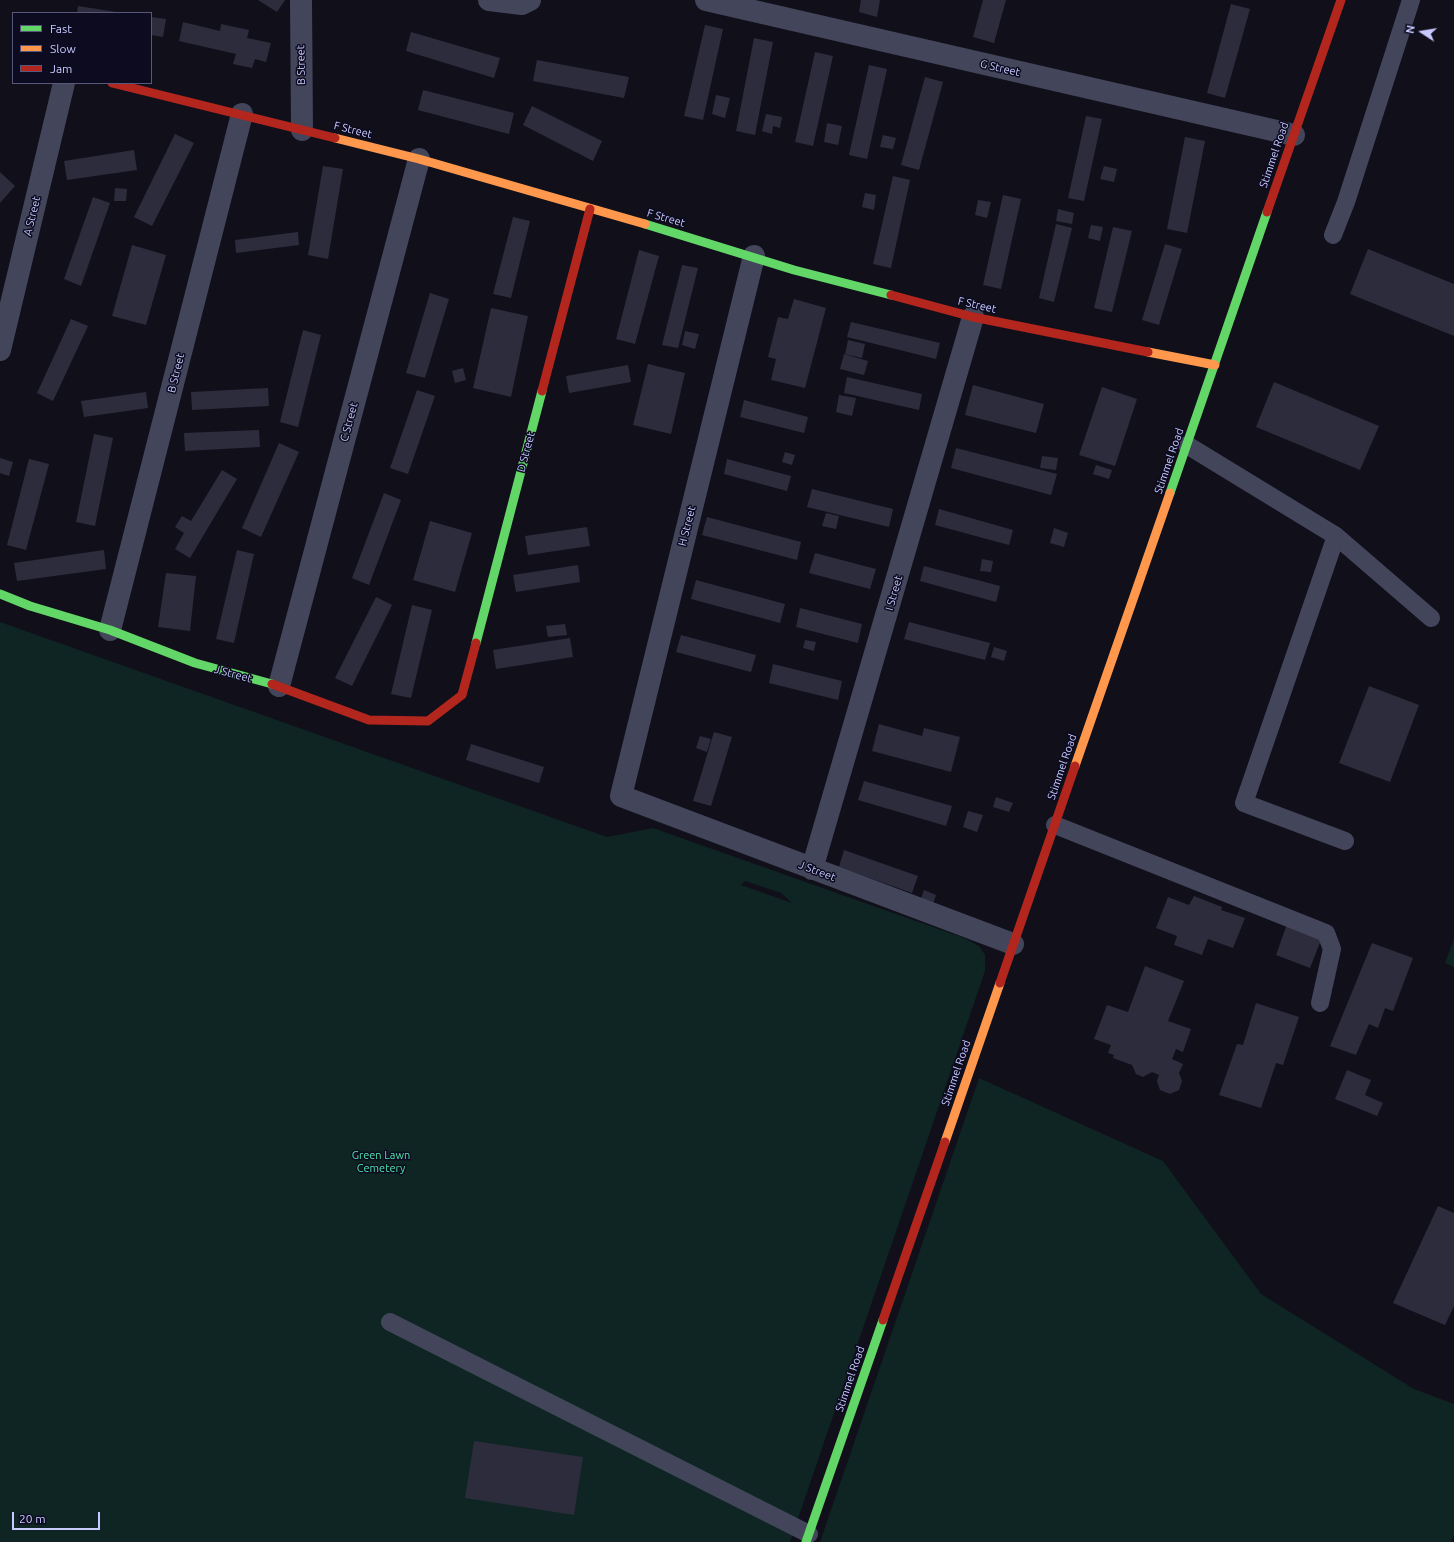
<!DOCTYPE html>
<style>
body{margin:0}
#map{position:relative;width:1454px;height:1542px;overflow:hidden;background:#100f1a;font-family:Ubuntu,sans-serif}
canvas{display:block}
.legend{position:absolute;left:12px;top:12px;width:140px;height:72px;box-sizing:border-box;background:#0c0b1f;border:1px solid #575779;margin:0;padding:5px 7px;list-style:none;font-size:12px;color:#c8c9ff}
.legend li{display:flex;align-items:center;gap:8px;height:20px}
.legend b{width:20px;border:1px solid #575779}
.north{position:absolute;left:1402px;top:12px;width:40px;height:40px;-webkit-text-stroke:3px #0c0b1f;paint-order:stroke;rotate:282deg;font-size:11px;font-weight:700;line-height:16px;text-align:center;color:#c8c9ff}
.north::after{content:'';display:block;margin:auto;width:14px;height:18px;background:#c8c9ff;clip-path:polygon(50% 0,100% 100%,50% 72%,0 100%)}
.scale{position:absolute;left:12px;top:1512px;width:88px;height:18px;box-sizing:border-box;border:2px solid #c8c9ff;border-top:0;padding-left:5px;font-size:12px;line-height:14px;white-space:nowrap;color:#c8c9ff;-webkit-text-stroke:3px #0c0b1f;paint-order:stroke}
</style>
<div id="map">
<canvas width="1454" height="1542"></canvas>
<ul class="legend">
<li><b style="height:5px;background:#63d668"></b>Fast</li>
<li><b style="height:5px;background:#ff974d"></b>Slow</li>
<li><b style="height:5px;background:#b3261e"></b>Jam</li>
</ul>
<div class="north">N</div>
<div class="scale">20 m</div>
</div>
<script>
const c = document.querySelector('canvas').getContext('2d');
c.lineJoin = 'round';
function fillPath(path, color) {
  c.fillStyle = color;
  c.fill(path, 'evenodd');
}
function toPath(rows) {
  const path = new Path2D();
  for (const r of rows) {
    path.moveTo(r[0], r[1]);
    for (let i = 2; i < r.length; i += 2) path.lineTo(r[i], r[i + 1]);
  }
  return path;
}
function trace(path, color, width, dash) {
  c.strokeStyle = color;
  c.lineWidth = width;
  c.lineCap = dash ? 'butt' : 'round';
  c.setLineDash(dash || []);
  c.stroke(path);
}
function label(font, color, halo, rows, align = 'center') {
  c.font = font + ' Ubuntu,sans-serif';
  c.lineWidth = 3;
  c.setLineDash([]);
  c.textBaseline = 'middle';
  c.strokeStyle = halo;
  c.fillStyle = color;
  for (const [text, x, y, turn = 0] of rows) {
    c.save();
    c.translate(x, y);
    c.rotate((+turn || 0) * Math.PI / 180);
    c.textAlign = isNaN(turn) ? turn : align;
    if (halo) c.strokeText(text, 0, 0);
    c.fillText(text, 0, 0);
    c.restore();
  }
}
fillPath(toPath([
 [0,622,607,837,653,828,964,938,979,946,985,955,985,971,790,1542,0,1542],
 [745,881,781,893,792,903,741,885],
 [1454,939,1454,967,1445,963],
 [979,1078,1163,1161,1261,1294,1414,1389,1454,1404,1454,1535,1451,1542,820,1542]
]), '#0e2523');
fillPath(toPath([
 [258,0,285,0,277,12],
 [861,0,880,0,877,17,859,12],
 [983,0,1006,0,994,43,973,37],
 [1231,4,1250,9,1225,98,1207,93],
 [78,6,116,12,116,13,77,13],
 [151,17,166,19,163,37,151,35],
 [183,22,220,31,221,24,249,30,247,38,271,43,266,62,255,59,252,68,233,64,236,54,179,41],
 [705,25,723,29,703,120,684,116],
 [411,32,500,58,494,78,406,51],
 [754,38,773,42,755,135,736,131],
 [815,52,833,56,813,146,795,142],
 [537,60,629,77,624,98,533,81],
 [869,65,887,69,867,159,849,155],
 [925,77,943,82,919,170,901,165],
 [423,90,514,113,509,134,418,110],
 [716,95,730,98,725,118,712,114],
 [532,106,602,141,593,161,523,125],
 [766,114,782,117,780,128,773,126,772,134,762,131],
 [1086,116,1102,119,1084,201,1068,198],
 [827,123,842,126,838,145,824,142],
 [175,134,194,143,152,226,134,217],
 [883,135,896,138,893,149,880,147],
 [1185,137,1205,141,1187,233,1167,229],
 [134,150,137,170,67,180,64,161],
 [323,166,343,169,328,259,308,255],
 [1104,166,1117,169,1114,182,1100,179],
 [0,172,15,186,0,203],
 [893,176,910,180,891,268,873,264],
 [115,188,127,189,126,201,114,201],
 [865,193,876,195,874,210,862,207],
 [1003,195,1021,199,1001,289,983,285],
 [93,197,110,203,81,286,64,279],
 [978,200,991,202,987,218,975,215],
 [1058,209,1074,213,1072,224,1056,221],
 [513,217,530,221,511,298,493,294],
 [1056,224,1072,228,1054,302,1039,298],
 [1091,225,1103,227,1100,241,1088,238],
 [1113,227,1132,231,1112,312,1094,308],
 [298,232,299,245,236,253,235,240],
 [1165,244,1182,249,1159,325,1142,320],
 [132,245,166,255,146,325,112,316],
 [1368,249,1454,284,1454,336,1350,294],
 [639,250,659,256,635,344,616,339],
 [682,265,698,268,678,348,662,345],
 [430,293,449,299,425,378,406,373],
 [794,299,826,308,805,388,771,380,776,359,768,357,778,317,788,319],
 [491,308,528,316,511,397,473,388],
 [71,319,88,326,53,401,37,393],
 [851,322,940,343,936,359,847,337],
 [303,330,321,335,298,427,280,422],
 [685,331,699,334,695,349,682,345],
 [848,340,865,344,862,358,845,354],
 [844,354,868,361,864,375,840,369],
 [648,364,685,373,671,434,633,425],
 [628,365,631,382,569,393,566,376],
 [463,368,466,380,455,383,452,371],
 [847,377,922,394,919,410,844,393],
 [1274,382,1379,426,1360,470,1256,427],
 [973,385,1044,404,1036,433,965,415],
 [1102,387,1137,399,1115,466,1079,455],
 [268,388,269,406,192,410,191,392],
 [417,390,435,396,408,474,390,468],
 [146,392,148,408,84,417,81,401],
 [839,395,856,398,852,416,836,412],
 [744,400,808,417,804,433,740,417],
 [259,430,260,447,185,451,184,433],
 [94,434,113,438,95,526,76,522],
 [279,443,299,452,261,537,242,528],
 [956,448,1057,474,1051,495,951,468],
 [785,452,795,455,792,465,782,462],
 [1042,456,1058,458,1056,470,1040,468],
 [0,458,13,462,9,476,0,473],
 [29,459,49,464,26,550,7,545],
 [727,459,791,476,787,491,724,474],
 [1096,465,1112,470,1109,479,1093,474],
 [222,470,237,479,190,558,175,549,184,533,175,527,182,516,191,521],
 [812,489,893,509,889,527,807,507],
 [384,493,401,500,369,585,352,578],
 [939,509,1013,530,1009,545,935,525],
 [826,513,839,516,836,529,822,526],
 [707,517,801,542,797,560,702,535],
 [430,521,472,533,455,592,413,580],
 [587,527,590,546,528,555,525,536],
 [1054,528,1068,533,1064,547,1050,543],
 [104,550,106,569,17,581,14,563],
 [237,550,254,554,234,643,216,639],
 [815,553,876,569,870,589,809,573],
 [982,559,993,561,991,572,980,571],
 [578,565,580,582,516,592,513,575],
 [924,566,1000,586,996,602,920,581],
 [166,573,196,576,190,631,158,627],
 [696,580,785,604,780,623,691,599],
 [376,597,392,605,352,686,335,678],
 [412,605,432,610,411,698,391,694],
 [800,608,862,624,858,643,796,627],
 [909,622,990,643,985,660,904,639],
 [565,624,567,635,548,637,546,626],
 [681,635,756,655,751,672,676,652],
 [570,638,573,657,496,669,493,650],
 [805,640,816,642,814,651,803,648],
 [994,647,1007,651,1004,661,991,657],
 [773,664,842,681,838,700,769,683],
 [1369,686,1419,705,1390,782,1339,763],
 [879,724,922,736,924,728,960,737,951,772,872,751],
 [714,732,732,737,711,806,693,801],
 [700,736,711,739,707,752,696,748],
 [471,744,544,767,539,783,466,760],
 [864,781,952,806,946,826,858,800],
 [996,797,1013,803,1009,812,993,807],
 [968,811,983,815,977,832,963,827],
 [844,850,918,876,912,893,839,867],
 [924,890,936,895,933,904,921,899],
 [1194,896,1222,907,1221,910,1245,918,1233,948,1208,939,1202,955,1174,945,1177,936,1156,928,1168,897,1189,905],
 [1287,924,1321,940,1310,968,1276,955],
 [1372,943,1413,958,1393,1011,1385,1008,1378,1028,1369,1024,1356,1055,1330,1046],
 [1145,966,1184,981,1168,1021,1191,1029,1183,1052,1176,1049,1172,1059,1183,1064,1179,1073,1182,1081,1179,1090,1170,1094,1160,1090,1157,1081,1159,1075,1152,1072,1143,1077,1136,1074,1132,1065,1113,1058,1114,1055,1108,1053,1111,1045,1094,1039,1107,1005,1128,1012],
 [1256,1003,1299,1017,1283,1065,1276,1063,1261,1108,1219,1095,1237,1044,1243,1045],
 [1347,1070,1371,1080,1365,1095,1383,1103,1377,1116,1335,1099],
 [1438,1206,1454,1213,1454,1306,1445,1325,1393,1303],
 [474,1441,583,1457,574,1515,465,1498]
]), '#2d2c3d');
trace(toPath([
 [1333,235,1346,202,1411,0],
 [1187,445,1336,536,1244,803,1345,841],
 [1336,536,1431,618],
 [1055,825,1326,933,1332,949,1320,1003],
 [390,1322,809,1534]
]), '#43455b', 18);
trace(toPath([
 [301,0,302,130],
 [489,0,522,4,530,0],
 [706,0,1294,135],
 [754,256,621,796,1013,944],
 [0,350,64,83],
 [110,630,242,114],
 [279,686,419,159],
 [812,869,973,317]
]), '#43455b', 22);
trace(toPath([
 [645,224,794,270,891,295],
 [1170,493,1267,212],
 [0,594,30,606,110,630,195,663,272,684],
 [476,643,542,391],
 [806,1542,883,1320]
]), '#63d668', 9);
trace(toPath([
 [335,138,419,159,645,224],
 [1148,352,1215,365],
 [1075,766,1170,493],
 [945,1142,1000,983]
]), '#ff974d', 9);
trace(toPath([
 [112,83,335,138],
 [1267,212,1341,0],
 [891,295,973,317,1148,352],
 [542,391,590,209],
 [272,684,369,720,428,721,462,695,476,643],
 [1000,983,1075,766],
 [883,1320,945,1142]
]), '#b3261e', 9);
label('11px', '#c8c9ff', '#0c0b1f', [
 ["B Street",301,65,-91],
 ["G Street",1000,68,13],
 ["F Street",353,130,14],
 ["Stimmel Road",1274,155,-71],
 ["A Street",32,216,-76],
 ["F Street",666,218,16],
 ["F Street",977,305,13],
 ["B Street",176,373,-76],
 ["C Street",349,422,-75],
 ["D Street",526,452,-75],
 ["Stimmel Road",1169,461,-71],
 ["H Street",687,526,-76],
 ["I Street",894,593,-74],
 ["J Street",233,674,15],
 ["Stimmel Road",1062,767,-71],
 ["J Street",817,871,21],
 ["Stimmel Road",956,1073,-71],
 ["Stimmel Road",850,1379,-71]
]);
label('11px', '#4fe5ac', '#0c0b1f', [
 ["Green Lawn",381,1155],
 ["Cemetery",381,1168]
]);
</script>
